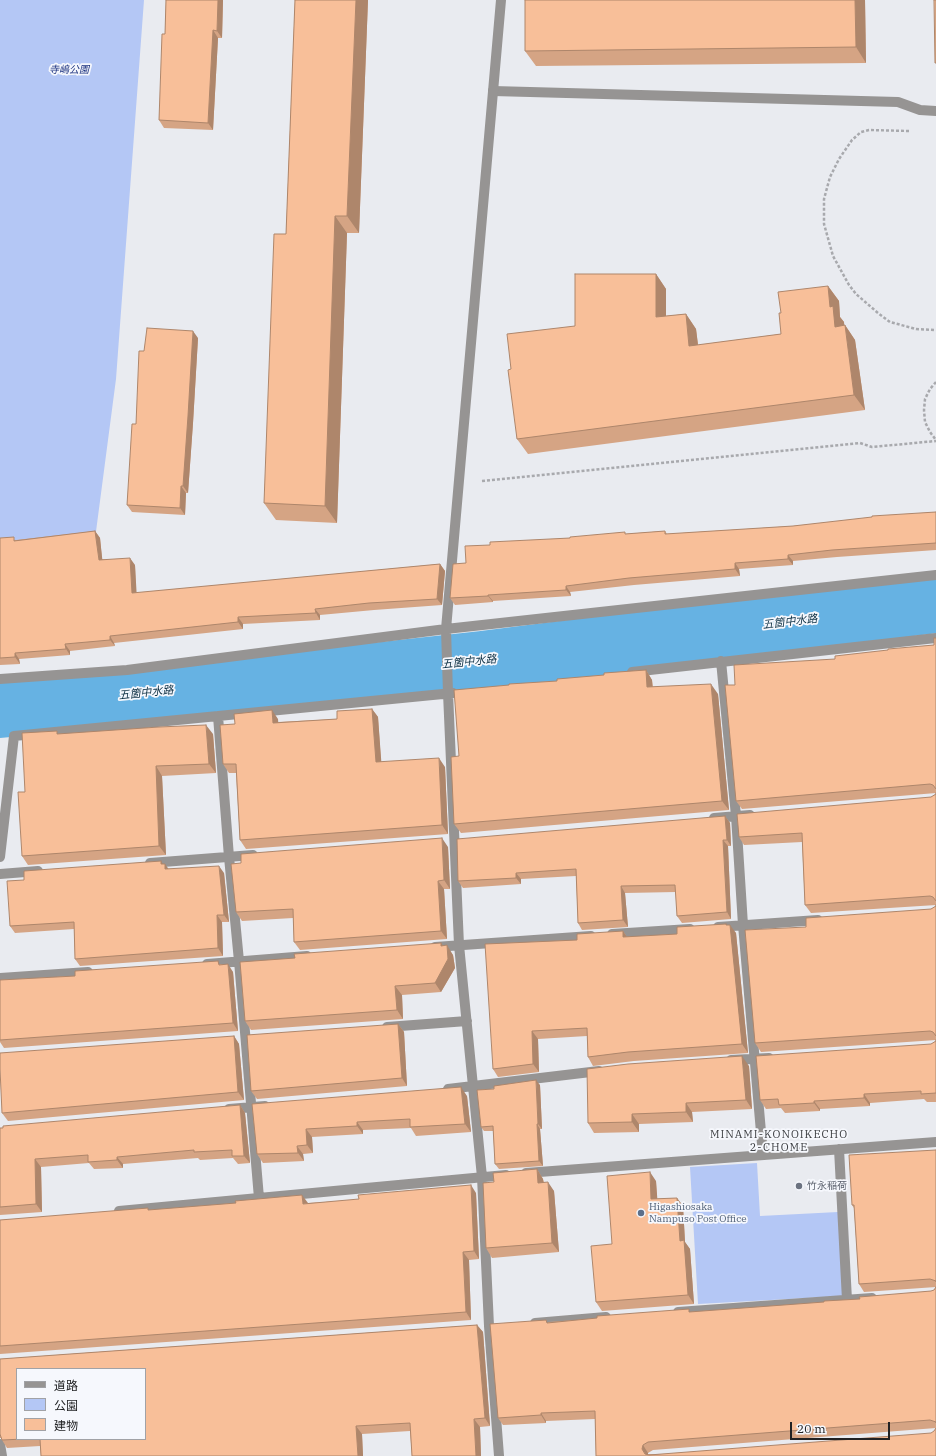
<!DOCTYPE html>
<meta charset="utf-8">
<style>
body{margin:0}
#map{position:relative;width:936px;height:1456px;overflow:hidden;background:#e9ebf0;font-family:"IBM Plex Serif","Noto Sans JP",serif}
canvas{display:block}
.legend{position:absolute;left:16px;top:1368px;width:130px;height:72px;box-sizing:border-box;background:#f6f8fd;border:1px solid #a1a2a6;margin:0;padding:5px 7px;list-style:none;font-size:12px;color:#212224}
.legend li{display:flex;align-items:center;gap:8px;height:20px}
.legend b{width:20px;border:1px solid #a1a2a6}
.scale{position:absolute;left:790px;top:1422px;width:100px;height:18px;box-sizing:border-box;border:2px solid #212224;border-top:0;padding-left:5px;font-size:12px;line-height:14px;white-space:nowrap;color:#212224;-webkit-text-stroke:3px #f6f8fd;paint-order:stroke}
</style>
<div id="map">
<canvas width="936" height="1456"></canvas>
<ul class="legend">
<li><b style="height:5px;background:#969493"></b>道路</li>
<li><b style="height:11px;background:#b4c7f5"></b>公園</li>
<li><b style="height:11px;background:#f8bf99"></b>建物</li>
</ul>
<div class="scale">20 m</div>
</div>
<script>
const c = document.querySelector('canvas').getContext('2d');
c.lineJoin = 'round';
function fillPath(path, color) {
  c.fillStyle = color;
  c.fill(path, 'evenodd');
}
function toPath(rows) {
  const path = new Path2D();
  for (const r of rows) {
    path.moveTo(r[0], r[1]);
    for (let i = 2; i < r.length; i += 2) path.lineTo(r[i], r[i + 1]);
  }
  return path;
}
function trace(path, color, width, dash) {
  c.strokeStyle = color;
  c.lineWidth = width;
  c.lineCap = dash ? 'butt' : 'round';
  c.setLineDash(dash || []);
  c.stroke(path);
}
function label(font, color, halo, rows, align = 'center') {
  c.font = font + ' "IBM Plex Serif","Noto Sans JP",serif';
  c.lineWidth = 3.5;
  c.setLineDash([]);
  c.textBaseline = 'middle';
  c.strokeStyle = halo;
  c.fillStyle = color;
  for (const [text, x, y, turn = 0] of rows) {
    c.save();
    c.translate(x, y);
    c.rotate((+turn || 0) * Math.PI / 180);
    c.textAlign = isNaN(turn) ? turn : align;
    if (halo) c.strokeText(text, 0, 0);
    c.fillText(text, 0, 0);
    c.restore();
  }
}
fillPath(toPath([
 [0,0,144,0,116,379,92,562,0,570],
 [757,1163,760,1216,838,1212,843,1296,698,1304,690,1167]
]), '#b4c7f5');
trace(toPath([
 [0,708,362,674,482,661,936,603]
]), '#66b2e3', 60);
trace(toPath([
 [909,131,869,130,861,132,852,140,839,159,830,177,824,199,824,224,833,256,849,285,856,294,878,313,890,322,916,329,936,330],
 [936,382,930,389,925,399,924,410,925,422,930,432,936,440],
 [482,481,860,443,872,447,936,441]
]), '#a8a9ad', 2.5, [3, 2]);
trace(toPath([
 [493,91,898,102,920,110,936,111]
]), '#969493', 10);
trace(toPath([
 [721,661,736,816,743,925,763,1155],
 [632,672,936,638],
 [0,679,127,670,446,629,936,575],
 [218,716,229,857,239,961,259,1198],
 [714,818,750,815],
 [0,857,14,736,453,693],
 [150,863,253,855],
 [0,874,38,871],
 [718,927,818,920],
 [612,934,690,929],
 [435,947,591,936],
 [207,964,307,956],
 [0,978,88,972],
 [387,1027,467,1021],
 [731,1060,769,1058],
 [448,1089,599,1071],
 [229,1109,265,1106],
 [839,1149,847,1300],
 [526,1173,936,1142],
 [119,1211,506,1175],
 [678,1312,872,1298],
 [535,1323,606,1317],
 [0,1444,2,1456],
 [499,1456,489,1326,482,1177,459,945,448,693,446,629,501,0]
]), '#969493', 10);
fillPath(toPath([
 [166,0,223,0,222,38,218,38,213,130,164,128,159,120,165,34],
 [295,0,368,0,359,233,347,233,337,523,276,520,264,503,286,234],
 [525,0,865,0,866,63,536,66,525,51],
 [656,274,666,289,666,316,686,314,696,329,698,345,781,334,781,313,828,286,839,301,840,317,844,322,844,325,845,325,855,340,865,410,528,454,517,439,511,369],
 [198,338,193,423,188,493,186,493,185,515,132,512,127,505,144,351],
 [936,512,936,550,837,557,793,561,793,565,739,569,740,576,634,585,570,592,571,596,493,601,493,602,455,605,450,598,466,563,490,545,570,538,665,531,667,534,793,526],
 [95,531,100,538,102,559,135,565,136,593,440,564,445,571,442,605,374,610,320,615,320,620,243,624,243,629,114,643,115,646,70,651,70,655,19,659,20,664,0,665,0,538,16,540],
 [936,638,936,793,742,809,736,801,735,685,835,659,934,645],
 [646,670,652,680,653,687,718,694,729,810,461,833,454,824,459,756,509,685,557,681],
 [372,709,378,717,381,762,445,767,448,834,246,849,240,840,236,773,229,773,223,764,235,724,278,719,278,722,337,719],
 [59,734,213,734,216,773,162,776,166,855,28,865,22,856,25,792],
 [936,793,936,905,811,913,805,905,802,842,744,845,739,837,931,797,936,794],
 [725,816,730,823,731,846,728,846,731,919,682,923,677,916,676,892,625,893,628,927,582,930,578,923,576,876,521,879,521,884,463,888,458,881],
 [448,847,450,889,444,889,447,939,300,950,294,942,293,918,242,921,236,912],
 [163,864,168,869,224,873,229,922,222,922,223,956,80,966,75,959,74,929,15,933,10,926,24,880],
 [936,905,936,1040,761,1052,755,1043,806,927,931,909,936,906],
 [727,925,736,933,748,1053,634,1061,593,1066,588,1057,587,1036,538,1039,539,1072,498,1077,493,1069,577,940,623,931,627,937,677,934],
 [441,943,443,946,453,955,455,968,441,992,402,995,403,1019,251,1030,245,1021,295,958],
 [221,964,233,972,238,1031,4,1048,0,1042,0,980,75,976],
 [398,1024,404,1032,407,1086,257,1099,251,1091],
 [234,1036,239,1044,244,1100,8,1121,2,1113],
 [936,1040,936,1102,927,1102,924,1099,870,1103,870,1106,820,1109,820,1111,785,1113,781,1108,766,1109,760,1100,931,1044,936,1041],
 [749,1066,752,1109,692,1112,693,1122,639,1124,639,1132,594,1133,588,1123],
 [540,1085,542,1129,540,1129,543,1166,499,1169,495,1164,493,1131,484,1131,481,1127],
 [467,1096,471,1132,416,1136,411,1128,363,1130,363,1134,312,1137,313,1153,303,1154,304,1161,263,1163,257,1154,252,1104],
 [240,1105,245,1113,250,1163,238,1164,233,1158,200,1160,198,1158,123,1164,123,1168,94,1169,89,1163,41,1167,42,1212,0,1215,0,1128],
 [936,1150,936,1287,864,1292,859,1284,854,1208,852,1205],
 [537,1169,543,1179,544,1182,554,1191,559,1252,492,1258,486,1248,494,1182],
 [656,1181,657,1199,677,1198,683,1206,685,1242,690,1249,694,1304,602,1311,596,1302,612,1244],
 [476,1193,479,1259,469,1260,471,1320,0,1354,0,1220,150,1210,308,1203],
 [936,1287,936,1428,653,1450,648,1453,648,1454,936,1456,596,1456,595,1419,546,1421,546,1423,503,1425,498,1418,548,1322,691,1312,770,1307,860,1299,931,1291,934,1290],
 [477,1325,483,1332,490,1426,480,1427,481,1456,412,1456,410,1431,362,1434,363,1456,41,1456,40,1446,7,1448,2,1440,1,1438,0,1438,0,1359],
 [145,1369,145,1439,17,1439]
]), '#d5a484');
fillPath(toPath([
 [218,0,223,0,222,38,217,31],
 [356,0,368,0,359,233,347,216],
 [855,0,865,0,866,63,856,47],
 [213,30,218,38,213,130,208,123],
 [335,216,347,233,337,523,325,506],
 [656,274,666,289,666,333,656,317],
 [828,286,839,301,840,317,844,322,846,342,835,327,830,307],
 [686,314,696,329,700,361,689,346],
 [845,325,855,340,865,410,854,395],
 [193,331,198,338,193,423,188,493,183,486],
 [181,486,186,493,185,515,180,508],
 [95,531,100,538,103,566,99,560],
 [788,555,793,561,793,565,788,559],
 [130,558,135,565,137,600,132,593],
 [735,563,739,569,740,576,735,569],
 [440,564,445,571,442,605,437,599],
 [566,586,570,592,571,596,566,590],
 [488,595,493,601,493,602,488,596],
 [315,609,320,615,320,620,316,613],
 [238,617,243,624,243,629,238,622],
 [110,636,114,643,115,646,110,640],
 [65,644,70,651,70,655,66,649],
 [15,653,19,659,20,664,15,657],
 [646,670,652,680,653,696,647,687],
 [711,684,718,694,729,810,722,801],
 [372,709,378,717,382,771,376,762],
 [272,710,278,719,279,732,273,723],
 [206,725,213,734,216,773,209,764],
 [439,758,445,767,448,834,442,825],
 [156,766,162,776,166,855,159,846],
 [725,816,730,823,731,846,727,840],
 [442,838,448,847,450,889,444,880],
 [723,840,728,846,731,919,727,912],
 [161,861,165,867,165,864,170,871,170,876,161,864],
 [219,866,224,873,229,922,224,915],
 [516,873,521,879,521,884,516,878],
 [438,881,444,889,447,939,441,931],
 [621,886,625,893,628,927,623,920],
 [217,915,222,922,223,956,218,948],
 [726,924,731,931,730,925,736,933,748,1053,742,1044],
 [623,931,629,940,623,937],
 [441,943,448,952,447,945,453,955,455,968,441,992,435,983,441,946],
 [228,964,233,972,238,1031,233,1023],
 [395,986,402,995,403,1019,397,1010],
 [398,1024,404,1032,407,1086,402,1078],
 [532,1031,538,1039,539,1072,533,1064],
 [234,1036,239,1044,244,1100,238,1092],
 [742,1056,749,1066,752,1109,746,1100],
 [536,1080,540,1085,542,1129,538,1124],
 [461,1087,467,1096,471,1132,465,1124],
 [864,1094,870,1103,870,1106,864,1098],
 [814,1101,820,1109,820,1111,814,1103],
 [686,1103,692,1112,693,1122,686,1112],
 [240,1105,245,1113,250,1163,244,1156],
 [632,1114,639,1124,639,1132,632,1122],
 [357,1122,363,1130,363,1134,357,1126],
 [537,1124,540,1129,543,1166,539,1161],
 [306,1129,312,1137,313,1153,307,1145],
 [297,1146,303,1154,304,1161,298,1153],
 [117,1157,123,1164,123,1168,117,1160],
 [35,1159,41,1167,42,1212,36,1204],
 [537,1169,543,1179,544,1192,538,1183],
 [650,1172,656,1181,658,1208,651,1199],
 [548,1182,554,1191,559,1252,552,1243],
 [471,1185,476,1193,479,1259,474,1251],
 [302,1195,308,1203,303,1204],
 [677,1198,683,1206,685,1242,690,1249,694,1304,688,1295,680,1241],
 [463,1252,469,1260,471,1320,466,1312],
 [477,1325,483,1332,490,1426,485,1418],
 [541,1413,546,1421,546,1423,541,1415],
 [474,1419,480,1427,481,1456,476,1456],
 [356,1426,362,1434,363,1456,358,1456],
 [643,1445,648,1453,648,1456,647,1456,642,1449]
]), '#ae866b');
const building = toPath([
 [166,0,218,0,217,31,213,30,208,123,159,120,162,34,165,34,166,0],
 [295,0,356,0,347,216,335,216,325,506,264,503,274,234,286,234,295,0],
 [525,0,855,0,856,47,525,51,525,0],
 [934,0,936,0,936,63,935,63,934,0],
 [575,274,656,274,656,317,686,314,689,346,781,334,779,313,781,313,778,292,828,286,830,307,833,306,835,327,845,325,854,395,517,439,508,370,511,369,507,334,575,326,575,274],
 [147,328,193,331,188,416,183,486,181,486,180,508,127,505,132,424,136,424,139,351,144,351,147,328],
 [936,512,936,543,832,550,788,555,788,559,735,563,735,569,629,578,566,586,566,590,488,595,488,596,450,598,453,564,466,563,465,546,490,545,490,542,570,538,570,537,625,532,625,534,665,531,665,534,793,526,872,517,872,516,936,512],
 [95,531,99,560,130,558,132,593,440,564,437,599,369,603,315,609,316,613,238,617,238,622,110,636,110,640,65,644,66,649,15,653,15,657,0,658,0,538,14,537,14,541,95,531],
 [934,638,936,638,936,789,933,785,930,784,736,801,725,685,735,685,734,665,835,659,835,656,888,650,888,649,934,645,934,638],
 [646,670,647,687,711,684,722,801,454,824,451,757,459,756,454,690,509,685,509,684,557,681,557,679,604,675,604,673,646,670],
 [372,709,376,762,439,758,442,825,240,840,236,764,223,764,220,725,235,724,234,714,272,710,273,723,337,719,337,711,372,709],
 [206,725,209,764,156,766,159,846,22,856,18,792,25,792,22,733,57,731,57,734,159,727,206,725],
 [936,793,936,901,933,897,930,896,805,905,802,833,739,837,737,814,931,797,936,794,936,793],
 [725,816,727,840,723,840,727,912,677,916,675,885,621,886,623,920,578,923,576,869,516,873,516,878,458,881,457,839,725,816],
 [442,838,444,880,438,881,441,931,294,942,293,909,236,912,231,864,241,863,241,854,442,838],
 [161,861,161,864,165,864,165,869,219,866,224,915,217,915,218,948,75,959,74,922,10,926,7,881,24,880,24,871,161,861],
 [936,905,936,1036,933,1032,930,1031,755,1043,745,930,806,927,806,918,931,909,936,906,936,905],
 [726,924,726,925,730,925,742,1044,628,1052,588,1057,587,1028,532,1031,533,1064,493,1069,485,944,577,940,577,934,623,931,623,937,677,934,677,927,726,924],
 [441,943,441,946,447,945,448,959,435,983,395,986,397,1010,245,1021,240,962,295,958,294,954,441,943],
 [218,961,219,965,228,964,233,1023,0,1040,0,980,75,976,75,971,218,961],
 [398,1024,402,1078,251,1091,247,1035,398,1024],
 [234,1036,238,1092,2,1113,0,1069,0,1053,234,1036],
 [936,1040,936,1093,921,1094,921,1091,864,1094,864,1098,814,1101,814,1103,779,1105,778,1099,760,1100,756,1056,931,1044,936,1041,936,1040],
 [742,1056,746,1100,686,1103,686,1112,632,1114,632,1122,588,1123,587,1069,628,1064,742,1056],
 [536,1080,538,1124,537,1124,539,1161,495,1164,493,1126,481,1127,477,1090,494,1089,494,1086,536,1080],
 [461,1087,465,1124,410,1127,410,1119,357,1122,357,1126,306,1129,307,1145,297,1146,298,1153,257,1154,252,1104,461,1087],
 [240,1105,244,1156,232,1156,232,1150,194,1152,194,1150,117,1157,117,1160,88,1162,88,1155,35,1159,36,1204,0,1207,0,1128,3,1128,3,1126,240,1105],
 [936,1150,936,1282,936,1281,930,1279,859,1284,854,1205,852,1205,849,1155,936,1150],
 [537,1169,538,1183,548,1182,552,1243,486,1248,483,1183,494,1182,493,1173,537,1169],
 [650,1172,651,1199,677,1198,680,1241,684,1240,688,1295,596,1302,591,1246,612,1244,607,1176,650,1172],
 [471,1185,474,1251,463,1252,466,1312,0,1346,0,1220,148,1208,148,1210,236,1203,235,1201,302,1195,303,1204,359,1199,358,1195,471,1185],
 [936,1287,936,1423,936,1422,930,1420,648,1442,643,1445,642,1449,645,1454,649,1455,931,1433,934,1431,936,1428,936,1456,596,1456,595,1411,541,1413,541,1415,498,1418,490,1324,546,1320,547,1323,597,1318,597,1316,689,1309,689,1312,824,1302,824,1301,860,1299,859,1297,931,1291,934,1290,936,1287],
 [477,1325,485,1418,474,1419,476,1456,412,1456,410,1423,356,1426,358,1456,41,1456,40,1439,145,1439,145,1369,17,1369,17,1439,24,1439,2,1440,0,1434,0,1359,477,1325]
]);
fillPath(building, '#f8bf99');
trace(building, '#ae866b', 1);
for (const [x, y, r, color] of [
 [799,1186,4,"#6b7280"],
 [641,1213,4,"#5c6f8a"]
]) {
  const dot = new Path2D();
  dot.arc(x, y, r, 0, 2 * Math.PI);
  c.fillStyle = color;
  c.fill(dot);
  trace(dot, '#f6f8fd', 1.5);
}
label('italic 10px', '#1d3380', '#f6f8fd', [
 ["寺嶋公園",69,70]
]);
label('10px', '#5b616d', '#f6f8fd', [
 ["竹永稲荷",807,1186]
], 'left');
label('10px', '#4e5e75', '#f6f8fd', [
 ["Higashiosaka",649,1207],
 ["Nampuso Post Office",649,1219]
], 'left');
label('italic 11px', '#0c2f43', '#f6f8fd', [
 ["五箇中水路",790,622,-7],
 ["五箇中水路",469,662,-6],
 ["五箇中水路",146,693,-6]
]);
c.letterSpacing = '1px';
label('11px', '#3d3f43', '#f6f8fd', [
 ["MINAMI-KONOIKECHO",779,1135],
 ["2-CHOME",779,1148]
]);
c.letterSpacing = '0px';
</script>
